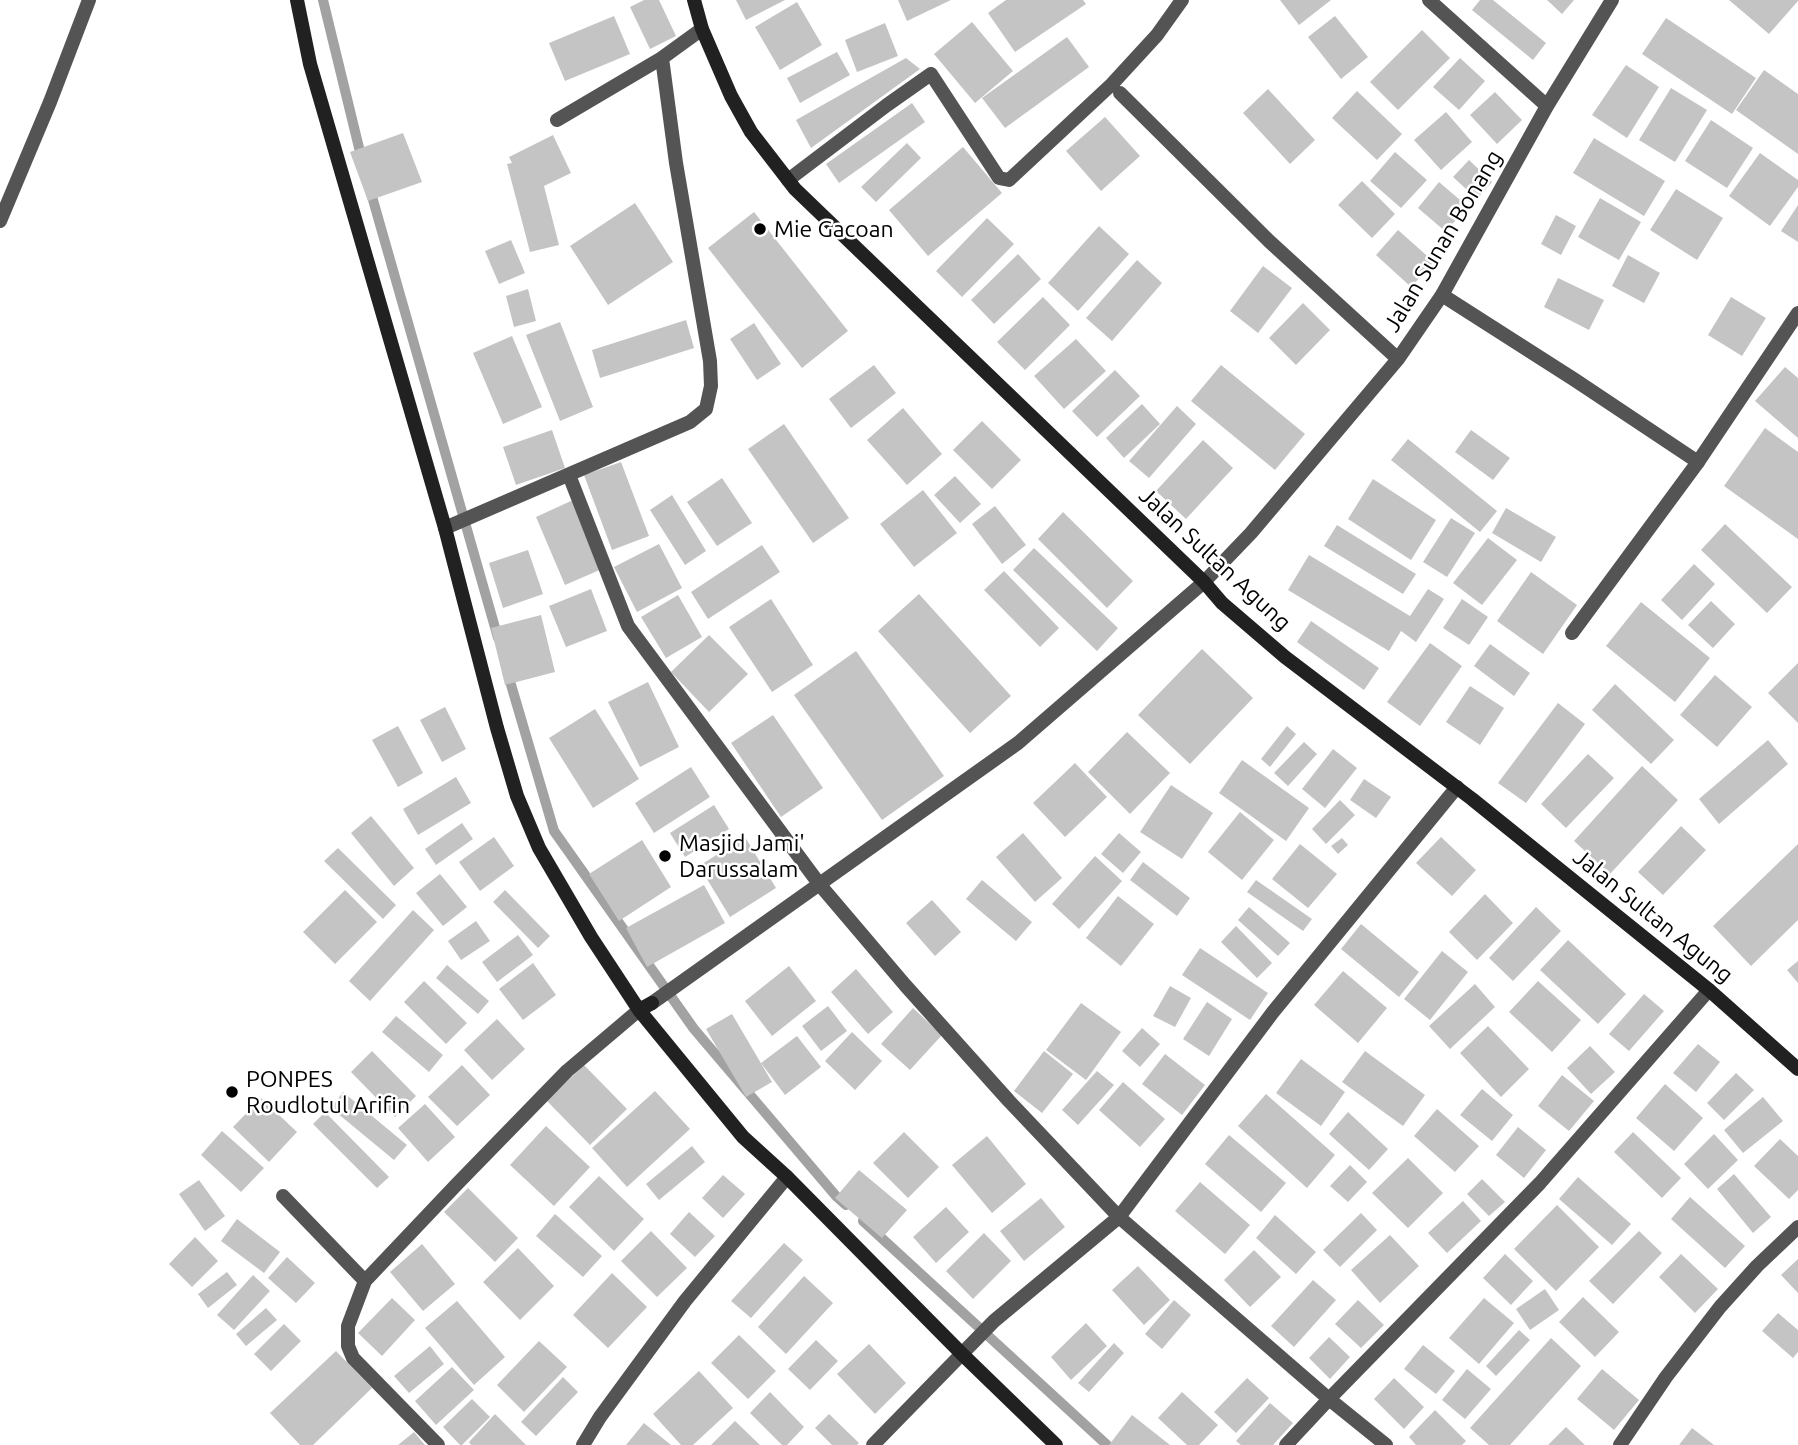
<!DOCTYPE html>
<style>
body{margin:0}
canvas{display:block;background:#fff}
</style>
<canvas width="1798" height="1445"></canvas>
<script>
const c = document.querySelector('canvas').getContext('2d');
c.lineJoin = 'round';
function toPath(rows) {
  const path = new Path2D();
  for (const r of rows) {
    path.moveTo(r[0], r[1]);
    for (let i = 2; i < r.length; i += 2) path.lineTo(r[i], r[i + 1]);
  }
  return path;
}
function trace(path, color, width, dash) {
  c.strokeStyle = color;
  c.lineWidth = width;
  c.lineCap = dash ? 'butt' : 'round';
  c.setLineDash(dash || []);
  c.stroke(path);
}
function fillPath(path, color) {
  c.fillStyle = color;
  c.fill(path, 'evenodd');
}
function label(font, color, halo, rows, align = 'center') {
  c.font = font + ' Ubuntu,sans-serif';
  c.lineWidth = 5;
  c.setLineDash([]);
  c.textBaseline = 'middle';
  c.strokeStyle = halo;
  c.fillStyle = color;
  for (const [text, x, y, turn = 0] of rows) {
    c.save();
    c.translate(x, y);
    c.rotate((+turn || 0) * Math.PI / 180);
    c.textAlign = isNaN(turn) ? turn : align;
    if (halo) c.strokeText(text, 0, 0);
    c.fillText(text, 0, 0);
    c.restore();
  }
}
trace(toPath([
 [323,0,362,160],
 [369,186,498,638],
 [507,671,554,831,694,1029,836,1196,846,1205],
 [863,1221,1107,1445]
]), '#a2a2a2', 10);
fillPath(toPath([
 [644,0,659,0,676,36,650,49,630,7],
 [736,0,785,0,746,20],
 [898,0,951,0,907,21],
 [1006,0,1083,0,1086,4,1015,52,988,13],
 [1280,0,1331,0,1299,25],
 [1480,0,1493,0,1546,43,1533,60,1472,10],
 [1547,0,1574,0,1562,14],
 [1729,0,1798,0,1798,1,1769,34],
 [797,2,822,45,780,70,755,27],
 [614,16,630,54,565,81,549,43],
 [1335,16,1368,57,1341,79,1308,37],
 [1666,18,1756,78,1732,114,1642,54],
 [972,22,1013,71,975,103,934,54],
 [885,23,898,56,857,72,845,40],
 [1422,30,1450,58,1398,110,1370,82],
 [1067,37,1089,67,1005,128,982,98],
 [837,52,850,75,800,103,787,78],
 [906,58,920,69,811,148,796,120],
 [1460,58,1485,81,1459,110,1433,87],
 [1626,65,1659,87,1627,138,1592,115],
 [1764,70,1798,94,1798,154,1736,110],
 [1671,88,1707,110,1675,162,1639,140],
 [1268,89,1315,140,1290,164,1243,113],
 [1357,91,1402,134,1377,160,1332,118],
 [1495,92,1522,120,1497,144,1470,115],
 [912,103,925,122,839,183,826,164],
 [1446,112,1472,142,1441,170,1414,140],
 [1105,117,1140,156,1101,191,1066,151],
 [1711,120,1753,148,1727,188,1685,161],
 [403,133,422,182,368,201,350,152],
 [553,135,571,173,544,186,559,245,530,252,507,164,512,163,509,157],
 [1594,138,1665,181,1644,216,1573,173],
 [907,143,921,158,876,202,861,187],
 [963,147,1002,193,928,256,889,210],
 [1395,152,1427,180,1401,208,1370,181],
 [1760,153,1798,180,1798,187,1770,226,1729,196],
 [1469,160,1492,182,1477,199,1453,177],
 [1362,181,1395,214,1372,238,1338,205],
 [1439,182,1467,206,1446,232,1418,208],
 [1676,189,1723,218,1697,260,1650,230],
 [1600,198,1641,222,1619,260,1578,237],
 [635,203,673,262,608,305,570,246],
 [1798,205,1798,242,1781,231],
 [754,212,848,331,802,368,708,248],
 [1556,215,1576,226,1561,255,1541,244],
 [987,218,1014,244,962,297,936,271],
 [1099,226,1129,254,1078,311,1048,283],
 [1398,230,1434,262,1411,287,1376,255],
 [511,240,525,273,499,284,485,251],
 [1018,254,1041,279,994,324,971,300],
 [1628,255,1660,273,1644,303,1612,286],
 [1137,260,1162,283,1112,341,1086,318],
 [1263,266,1292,288,1258,333,1230,311],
 [1558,278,1604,300,1589,330,1544,307],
 [528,289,536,321,514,327,506,296],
 [1043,297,1070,325,1025,370,997,342],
 [1731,297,1766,318,1742,356,1708,335],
 [1303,303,1330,330,1296,365,1269,338],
 [686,320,694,348,600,378,592,350],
 [560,322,593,407,560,421,526,335],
 [754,323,781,364,757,380,730,339],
 [512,336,542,407,503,424,473,353],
 [1076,339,1106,371,1064,409,1034,376],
 [874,365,896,393,851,428,829,399],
 [1221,365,1305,434,1275,470,1191,401],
 [1785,367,1798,378,1798,438,1755,401],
 [1115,370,1140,396,1097,437,1072,411],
 [1142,404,1160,424,1124,458,1106,438],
 [1177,406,1196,424,1149,478,1129,461],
 [903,408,942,454,907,485,867,440],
 [982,421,1021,460,992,489,953,450],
 [784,424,849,518,813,543,748,449],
 [1765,428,1798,452,1798,539,1724,486],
 [552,430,565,468,516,485,503,447],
 [1471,430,1510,458,1493,480,1455,452],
 [1408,439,1497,511,1480,532,1391,460],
 [1203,440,1233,468,1186,519,1156,491],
 [621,462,649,536,612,550,584,475],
 [955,476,981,504,960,523,934,495],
 [722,478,752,523,717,546,687,502],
 [1373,479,1436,520,1411,560,1348,519],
 [923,490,957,533,914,567,880,524],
 [672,495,706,551,685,565,650,510],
 [573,500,602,569,565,585,536,517],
 [995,506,1026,545,1002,564,972,524],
 [1506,508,1556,537,1541,562,1492,533],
 [1063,512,1133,581,1107,608,1038,539],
 [1451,518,1475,533,1447,577,1423,562],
 [1725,524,1792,587,1767,613,1701,550],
 [1337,525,1416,574,1403,594,1324,546],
 [1488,538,1517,560,1482,605,1453,583],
 [659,544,682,588,637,612,614,567],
 [762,545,780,572,708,619,691,592],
 [1034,548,1118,628,1097,651,1013,570],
 [528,550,543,594,503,608,489,563],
 [1309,555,1410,616,1428,589,1444,599,1416,642,1401,631,1389,651,1288,590],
 [1694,564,1715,584,1682,620,1661,600],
 [1004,571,1059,628,1040,647,984,590],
 [1531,572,1577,605,1543,654,1497,621],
 [591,589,607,631,566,647,549,606],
 [919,594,1011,696,970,733,878,631],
 [678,595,702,637,666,658,641,617],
 [771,599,813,665,772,692,729,627],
 [1462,599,1488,617,1469,645,1443,628],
 [1711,601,1735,624,1713,648,1688,625],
 [1641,602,1710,658,1675,702,1606,646],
 [541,615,555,672,505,685,491,628],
 [1311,621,1379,668,1364,690,1297,642],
 [709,635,748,674,709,712,671,672],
 [1430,643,1462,666,1420,726,1387,702],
 [1490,644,1530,673,1514,696,1474,666],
 [1202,649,1253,698,1190,764,1138,715],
 [856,651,944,776,882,820,794,695],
 [1798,663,1798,723,1768,693],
 [1715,675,1752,707,1717,747,1680,715],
 [648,682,679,747,640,767,608,702],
 [1615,684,1674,740,1651,764,1592,710],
 [1470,686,1504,708,1480,745,1446,722],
 [1558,703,1585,724,1526,803,1498,783],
 [445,707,466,749,442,762,420,720],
 [595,709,639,779,593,808,549,738],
 [773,715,823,788,781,817,731,743],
 [398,726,423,773,398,787,372,740],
 [1287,726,1296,734,1270,767,1261,759],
 [1127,732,1170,773,1130,814,1088,772],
 [1768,740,1788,764,1719,824,1699,799],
 [1304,742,1317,754,1288,786,1274,773],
 [1333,749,1357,768,1325,808,1302,789],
 [1588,754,1614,778,1566,828,1541,804],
 [1242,760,1309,808,1286,841,1219,793],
 [1075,763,1107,797,1065,837,1033,803],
 [1642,766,1678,800,1610,874,1574,841],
 [691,767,710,797,654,833,635,803],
 [456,777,471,803,418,835,403,809],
 [1364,779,1391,797,1376,818,1350,800],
 [1171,785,1213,813,1182,859,1140,832],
 [1340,800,1355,815,1326,844,1312,829],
 [714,805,729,829,685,857,670,833],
 [1240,812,1274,840,1242,880,1208,852],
 [371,816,414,868,394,886,351,833],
 [462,823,473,839,436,865,425,849],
 [1681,826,1706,850,1663,895,1638,872],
 [1023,833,1062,878,1035,902,996,857],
 [1119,833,1141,852,1123,873,1101,854],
 [494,837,514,866,480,891,459,862],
 [745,837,776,888,730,917,699,866],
 [1441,837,1476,870,1452,896,1416,863],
 [1342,838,1348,845,1338,854,1331,846],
 [642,840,671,887,619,921,589,874],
 [1300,844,1337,874,1308,908,1272,879],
 [1798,844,1798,920,1751,966,1713,926],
 [338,848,396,905,383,919,324,861],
 [1095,856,1122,881,1079,929,1052,904],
 [1143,862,1190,898,1177,916,1130,880],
 [440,874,467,907,443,926,416,893],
 [982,880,1032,922,1016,941,966,899],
 [1256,880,1312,919,1303,931,1247,892],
 [704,885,725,923,647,967,626,928],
 [345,890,377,922,335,964,303,932],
 [505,890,550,936,538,948,493,902],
 [1485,894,1513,923,1477,960,1449,932],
 [1118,896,1154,924,1121,966,1086,938],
 [932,900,961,932,935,956,906,923],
 [1249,907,1290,943,1278,956,1238,920],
 [1536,907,1561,931,1513,981,1489,958],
 [413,910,434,930,370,1001,349,981],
 [476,921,490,941,461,960,448,941],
 [1361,924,1419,972,1399,997,1341,949],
 [1236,926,1272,963,1257,978,1221,942],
 [518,935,533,955,497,982,482,962],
 [1568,940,1626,994,1598,1024,1540,970],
 [1200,948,1268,993,1250,1020,1182,975],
 [1442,951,1468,972,1430,1020,1404,999],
 [1798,961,1798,983,1787,970],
 [533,963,556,995,523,1020,499,989],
 [447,965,489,1001,478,1014,436,978],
 [789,966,816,1001,772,1036,745,1001],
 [856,969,893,1012,868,1034,831,992],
 [1343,971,1387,1008,1358,1043,1314,1005],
 [424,981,467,1023,446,1044,404,1002],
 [1538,981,1581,1020,1552,1052,1509,1012],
 [1475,984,1495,1007,1450,1049,1429,1026],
 [1170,986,1191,998,1175,1027,1153,1016],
 [1644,994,1664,1011,1629,1051,1609,1034],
 [1207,1002,1232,1019,1209,1056,1183,1039],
 [1081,1003,1121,1032,1086,1080,1046,1050],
 [828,1006,847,1031,821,1051,802,1026],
 [913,1008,942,1035,910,1070,881,1044],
 [732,1014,772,1082,746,1097,706,1029],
 [396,1016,443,1055,429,1072,382,1032],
 [497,1019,525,1049,492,1080,464,1050],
 [1488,1026,1529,1069,1501,1097,1460,1053],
 [1142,1028,1160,1044,1140,1067,1122,1051],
 [852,1032,882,1061,855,1090,825,1061],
 [797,1036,821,1067,785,1095,761,1063],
 [1698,1044,1720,1062,1696,1092,1673,1073],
 [1590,1046,1615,1072,1591,1094,1567,1068],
 [372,1051,416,1096,395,1117,351,1072],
 [1044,1051,1073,1074,1042,1113,1014,1091],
 [1365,1051,1425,1095,1403,1126,1342,1082],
 [1165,1054,1205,1085,1182,1115,1142,1084],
 [1301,1059,1345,1092,1321,1126,1276,1093],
 [462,1065,490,1095,457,1126,428,1097],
 [584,1065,627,1109,590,1145,547,1101],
 [1097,1071,1114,1085,1078,1125,1062,1110],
 [1736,1073,1754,1090,1724,1120,1707,1103],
 [1562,1075,1594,1101,1569,1131,1538,1106],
 [1123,1082,1165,1119,1140,1147,1099,1110],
 [1665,1084,1703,1118,1674,1151,1636,1118],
 [1482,1089,1513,1115,1492,1141,1460,1115],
 [655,1091,690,1129,627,1187,592,1148],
 [343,1092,407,1145,394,1160,331,1108],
 [1266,1094,1335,1155,1307,1188,1238,1126],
 [1763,1097,1783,1121,1743,1153,1724,1130],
 [261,1098,297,1132,269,1162,233,1127],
 [425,1104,455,1137,428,1162,398,1128],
 [1437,1109,1479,1146,1455,1172,1414,1136],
 [325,1112,389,1177,377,1188,313,1124],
 [1348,1112,1388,1149,1369,1170,1329,1134],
 [546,1126,590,1167,554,1206,510,1165],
 [1518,1127,1546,1150,1524,1178,1496,1155],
 [222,1131,264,1168,241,1192,201,1155],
 [904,1132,939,1167,908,1198,873,1163],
 [1633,1132,1681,1178,1662,1198,1614,1152],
 [1714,1134,1738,1160,1708,1189,1684,1164],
 [1229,1135,1286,1183,1261,1212,1205,1164],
 [987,1136,1026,1184,992,1213,952,1165],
 [1780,1139,1798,1156,1798,1190,1789,1199,1754,1166],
 [692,1146,705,1162,659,1200,646,1184],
 [1408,1158,1443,1193,1408,1228,1372,1193],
 [1350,1165,1367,1182,1348,1202,1330,1186],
 [859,1170,907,1210,882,1238,835,1198],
 [1734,1174,1771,1217,1753,1233,1717,1189],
 [723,1175,745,1194,723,1218,702,1198],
 [599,1176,644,1219,614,1251,569,1207],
 [1578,1177,1631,1224,1612,1245,1559,1199],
 [1482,1179,1505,1202,1489,1216,1467,1194],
 [199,1180,225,1216,205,1231,179,1194],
 [1200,1182,1250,1225,1225,1254,1175,1211],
 [468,1188,518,1238,495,1262,444,1212],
 [1690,1197,1745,1246,1725,1268,1671,1219],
 [1041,1198,1065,1227,1024,1261,1000,1231],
 [1463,1201,1481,1221,1447,1253,1428,1233],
 [1557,1205,1599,1247,1556,1291,1514,1249],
 [946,1207,969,1232,936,1263,913,1237],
 [689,1212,715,1236,695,1257,670,1234],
 [1361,1213,1377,1230,1340,1267,1323,1250],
 [555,1214,602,1256,583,1277,536,1236],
 [1275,1215,1316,1252,1296,1274,1256,1238],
 [237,1219,280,1252,264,1273,221,1241],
 [651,1231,687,1268,657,1297,621,1261],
 [1639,1231,1662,1253,1613,1304,1589,1281],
 [984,1233,1011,1261,973,1299,946,1271],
 [1390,1235,1419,1266,1380,1303,1351,1270],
 [195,1237,218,1261,192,1287,169,1264],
 [784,1243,803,1260,751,1318,731,1301],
 [422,1244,455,1284,423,1311,390,1272],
 [518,1248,554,1286,520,1320,483,1282],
 [1254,1250,1281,1277,1250,1307,1224,1280],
 [1505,1254,1533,1281,1511,1305,1483,1278],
 [1681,1254,1718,1289,1695,1313,1659,1277],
 [287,1257,315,1283,296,1303,268,1278],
 [1798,1259,1798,1293,1781,1275],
 [1138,1266,1170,1300,1144,1325,1112,1290],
 [227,1272,237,1285,208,1308,198,1294],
 [612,1273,647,1307,608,1348,573,1315],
 [253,1275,270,1291,234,1330,217,1315],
 [804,1276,833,1303,786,1354,758,1327],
 [1313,1280,1336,1300,1294,1347,1271,1326],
 [1545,1289,1559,1310,1530,1330,1516,1309],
 [1583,1297,1619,1332,1595,1357,1559,1322],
 [392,1298,415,1320,382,1356,358,1333],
 [1484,1298,1514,1323,1479,1364,1449,1338],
 [1174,1300,1191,1315,1162,1349,1145,1334],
 [1358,1300,1384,1325,1361,1348,1335,1324],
 [457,1301,505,1357,474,1385,425,1328],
 [266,1308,277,1320,246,1346,236,1334],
 [1778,1313,1798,1330,1798,1352,1793,1358,1762,1331],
 [1086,1323,1107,1346,1071,1380,1051,1357],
 [284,1324,301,1341,271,1371,254,1354],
 [1519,1330,1530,1340,1496,1376,1486,1366],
 [739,1335,776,1371,748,1399,711,1363],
 [1329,1337,1350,1357,1330,1379,1309,1358],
 [1551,1338,1581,1366,1510,1445,1489,1445,1470,1428],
 [816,1340,838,1361,810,1390,788,1369],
 [539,1341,567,1367,524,1412,497,1385],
 [1114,1343,1124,1353,1089,1392,1078,1383],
 [869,1344,906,1383,875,1414,837,1374],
 [1423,1345,1455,1371,1436,1394,1404,1369],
 [430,1346,444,1364,409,1393,394,1376],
 [336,1351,372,1388,313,1445,300,1445,270,1413],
 [452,1367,474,1390,436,1425,415,1401],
 [1467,1369,1491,1389,1465,1419,1442,1400],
 [1602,1369,1639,1400,1614,1430,1577,1399],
 [699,1371,733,1408,693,1445,681,1445,653,1414],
 [563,1377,578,1392,536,1436,521,1422],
 [1247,1378,1269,1398,1236,1433,1214,1412],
 [1394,1378,1424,1407,1404,1429,1374,1399],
 [770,1392,804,1427,787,1445,782,1445,750,1413],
 [1182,1392,1218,1425,1199,1445,1187,1445,1158,1418],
 [472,1399,490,1417,462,1445,460,1445,443,1427],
 [1270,1403,1293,1423,1273,1445,1241,1445,1236,1441],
 [1435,1410,1466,1441,1462,1445,1416,1445,1409,1437],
 [495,1414,526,1445,471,1445,469,1442],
 [829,1414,859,1443,857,1445,832,1445,815,1428],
 [1132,1415,1170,1445,1109,1445],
 [735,1421,760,1445,711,1445],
 [644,1423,671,1445,626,1445],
 [1566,1427,1585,1445,1548,1445],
 [1692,1428,1714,1445,1679,1445],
 [414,1432,425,1445,398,1445]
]), '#c4c4c4');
trace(toPath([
 [1442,295,1575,380,1698,462]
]), '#545454', 14);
trace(toPath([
 [1429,0,1547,106],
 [1120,93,1269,241,1398,359],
 [557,120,662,58],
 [788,180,887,105,931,74,999,178,1009,180,1112,84,1157,35,1182,0],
 [0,221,50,102,89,0],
 [569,475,628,626,820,885,905,985,1009,1101,1119,1217,1329,1399,1386,1445],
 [445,528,690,422,706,409,711,386,710,361,676,163,662,58,702,29],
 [1572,633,1698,462,1798,313],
 [652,1003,1018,743,1204,582,1251,533,1398,359,1442,295,1547,106,1612,0],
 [283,1196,365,1281],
 [438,1445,353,1358,348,1346,348,1326,365,1281,457,1184,567,1071,639,1010],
 [583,1445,600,1417,685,1301,787,1177],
 [873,1445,994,1321,1119,1217,1273,1012,1457,787],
 [1286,1445,1329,1399,1540,1183,1709,990],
 [1620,1445,1666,1377,1720,1307,1757,1266,1798,1227]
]), '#545454', 14);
trace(toPath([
 [297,0,310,64,445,528,497,728,517,796,539,848,591,937,639,1010,743,1137,787,1177,962,1354,1056,1445],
 [694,0,702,29,731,96,751,132,795,189,1204,582,1222,603,1285,657,1472,799,1709,990,1798,1069],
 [639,1010,652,1003]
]), '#212121', 14);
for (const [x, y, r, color] of [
 [760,229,7,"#000"],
 [665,856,7,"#000"],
 [232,1092,7,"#000"]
]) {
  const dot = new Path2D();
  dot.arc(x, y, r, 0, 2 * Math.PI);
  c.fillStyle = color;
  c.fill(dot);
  trace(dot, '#fff', 2.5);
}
label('23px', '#000', '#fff', [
 ["Mie Gacoan",774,229],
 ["Masjid Jami'",679,843],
 ["Darussalam",679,869],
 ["PONPES",246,1079],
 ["Roudlotul Arifin",246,1105]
], 'left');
label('23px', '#000', '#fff', [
 ["Jalan Sunan Bonang",1443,241,-59],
 ["Jalan Sultan Agung",1215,559,43],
 ["Jalan Sultan Agung",1653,916,39]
]);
</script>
